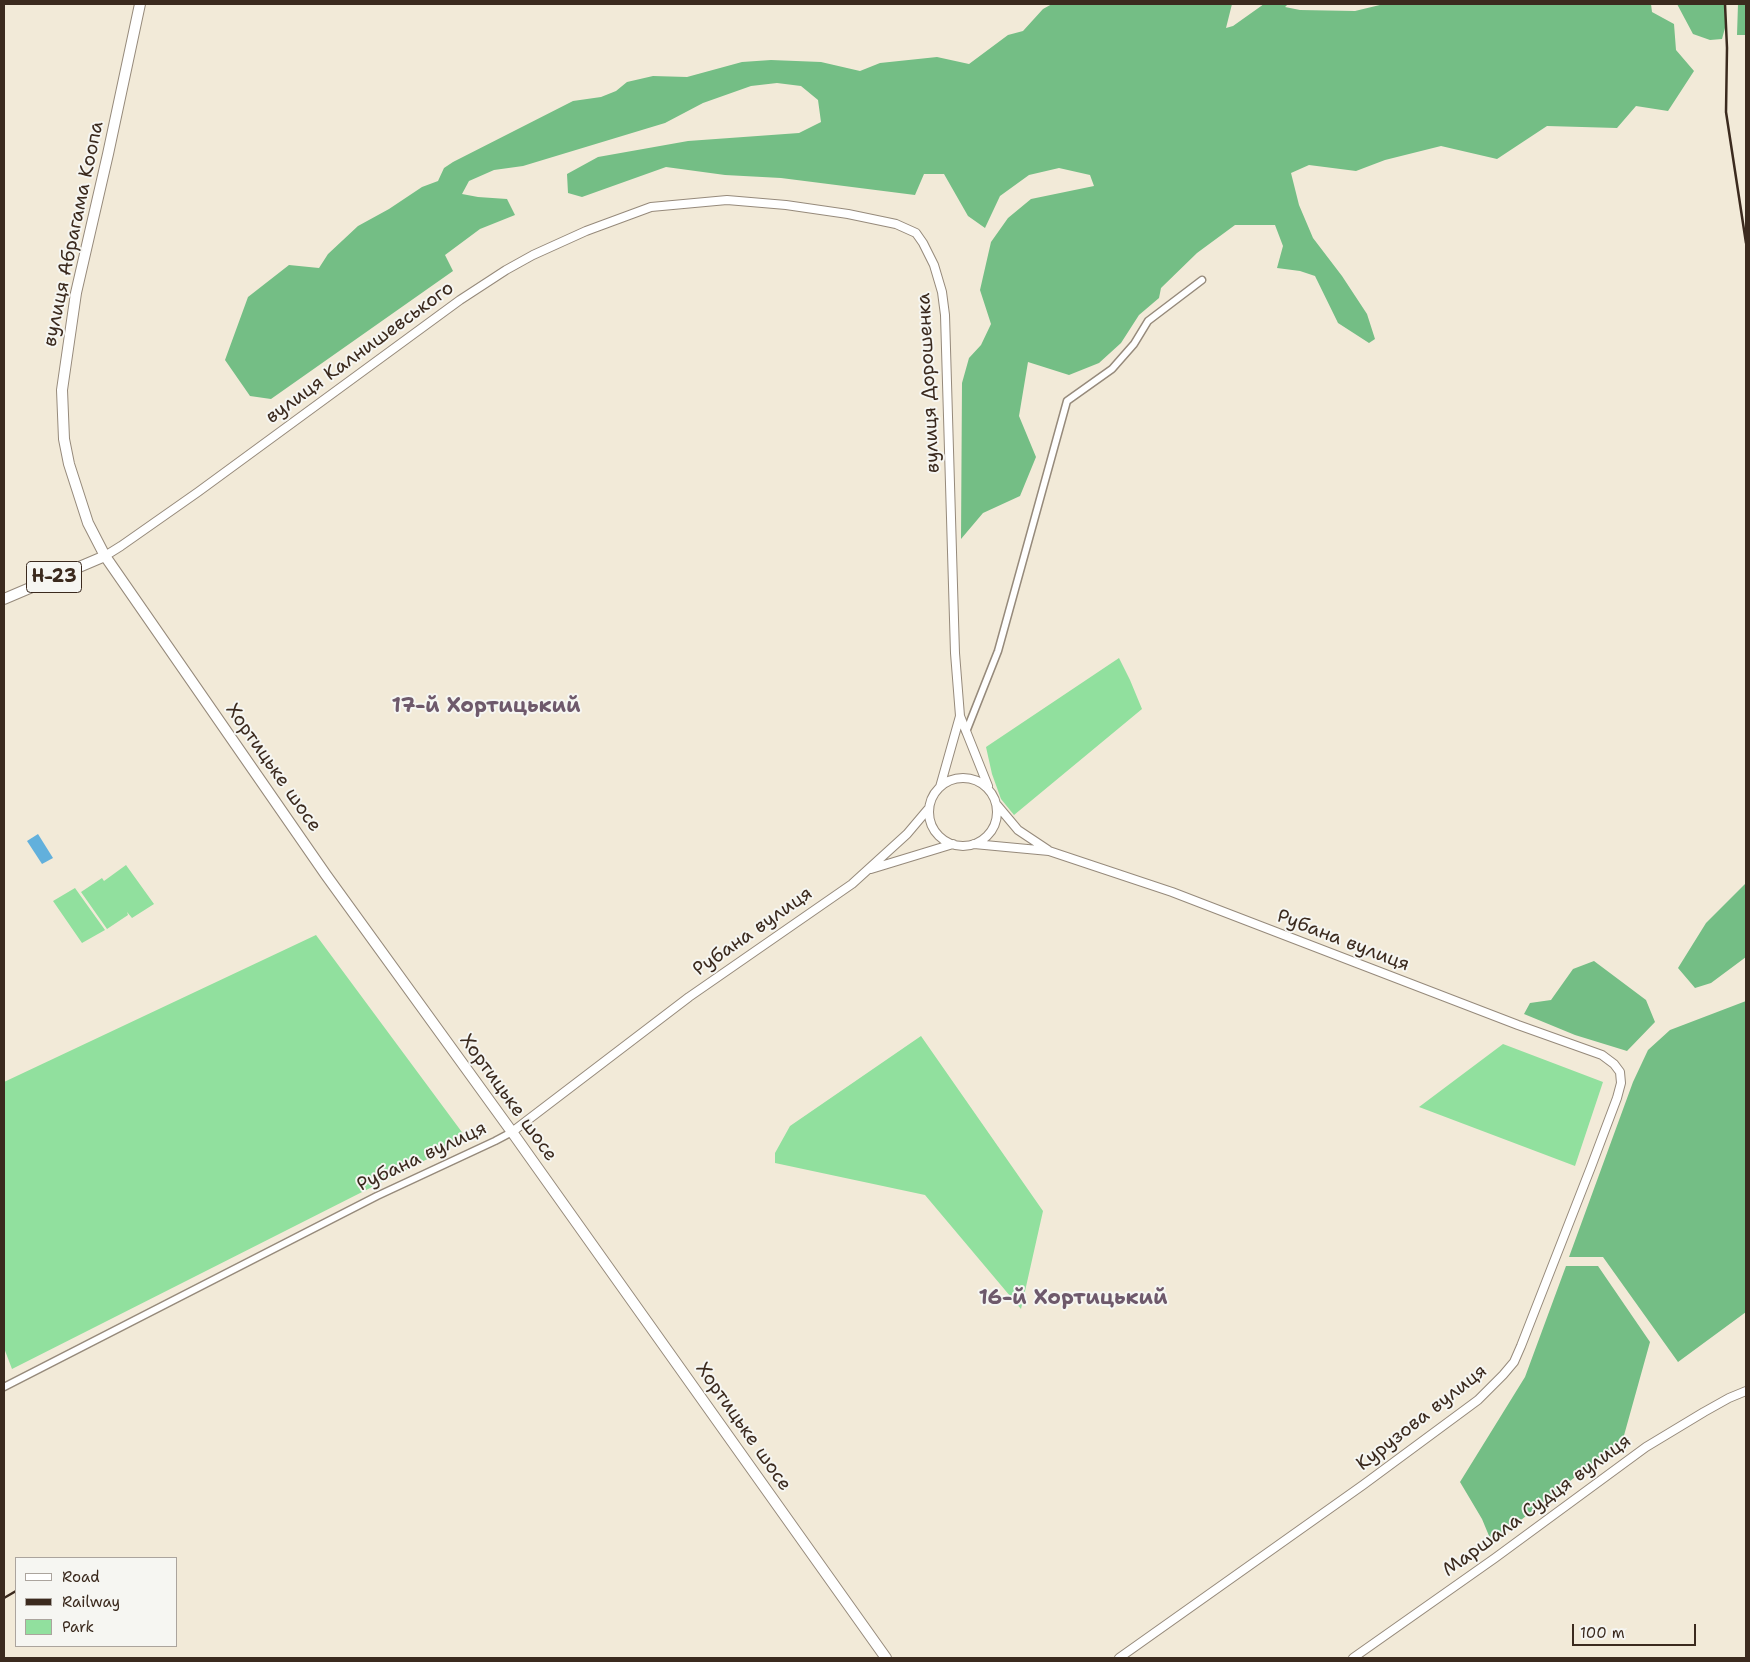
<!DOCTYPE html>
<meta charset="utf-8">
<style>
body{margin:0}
#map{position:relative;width:1750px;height:1662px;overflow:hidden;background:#f2ead8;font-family:"Shantell Sans",sans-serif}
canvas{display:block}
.frame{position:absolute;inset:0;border:5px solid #3b2a1e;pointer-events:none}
.legend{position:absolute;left:15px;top:1557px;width:162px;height:90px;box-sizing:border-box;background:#f6f6f2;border:1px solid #aba49d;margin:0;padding:6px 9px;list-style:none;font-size:15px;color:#3b2a1e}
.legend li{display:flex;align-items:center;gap:10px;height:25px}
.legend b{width:25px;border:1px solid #aba49d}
.scale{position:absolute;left:1572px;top:1624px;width:124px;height:22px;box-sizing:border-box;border:2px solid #3b2a1e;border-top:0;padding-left:6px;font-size:15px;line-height:18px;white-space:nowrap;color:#3b2a1e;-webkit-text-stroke:4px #f6f6f2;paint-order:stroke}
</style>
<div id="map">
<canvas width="1750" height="1662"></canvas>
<div class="frame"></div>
<ul class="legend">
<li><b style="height:6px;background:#fff"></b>Road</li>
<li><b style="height:6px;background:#3b2a1e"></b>Railway</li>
<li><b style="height:14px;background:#91e09e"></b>Park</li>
</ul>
<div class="scale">100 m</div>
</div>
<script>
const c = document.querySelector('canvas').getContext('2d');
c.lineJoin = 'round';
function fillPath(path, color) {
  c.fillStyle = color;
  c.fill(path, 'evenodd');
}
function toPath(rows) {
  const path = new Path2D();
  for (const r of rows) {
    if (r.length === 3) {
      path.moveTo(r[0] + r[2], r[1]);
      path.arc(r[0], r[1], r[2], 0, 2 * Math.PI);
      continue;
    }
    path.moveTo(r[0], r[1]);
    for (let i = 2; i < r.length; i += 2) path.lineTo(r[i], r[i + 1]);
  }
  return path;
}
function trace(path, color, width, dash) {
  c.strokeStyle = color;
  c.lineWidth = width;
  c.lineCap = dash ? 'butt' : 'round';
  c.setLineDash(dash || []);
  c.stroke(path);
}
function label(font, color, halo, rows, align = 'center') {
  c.font = font + ' "Shantell Sans",sans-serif';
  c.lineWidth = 4;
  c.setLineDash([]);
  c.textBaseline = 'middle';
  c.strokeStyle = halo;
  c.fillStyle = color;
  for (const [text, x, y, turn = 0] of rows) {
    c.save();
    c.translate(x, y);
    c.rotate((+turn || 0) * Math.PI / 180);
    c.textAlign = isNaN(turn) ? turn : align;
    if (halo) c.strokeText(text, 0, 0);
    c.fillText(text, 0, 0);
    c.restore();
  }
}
fillPath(toPath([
 [1119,658,1130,680,1142,709,1014,815,1001,799,992,774,986,747],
 [126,865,154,904,132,918,127,912,128,915,107,929,81,892,102,878,104,881],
 [75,888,105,930,82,943,53,901],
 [316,935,467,1139,12,1369,4,1348,4,1082],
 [921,1036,1043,1211,1021,1309,925,1195,775,1163,775,1153,790,1126],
 [1503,1044,1603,1082,1575,1166,1419,1107]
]), '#91e09e');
fillPath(toPath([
 [1052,4,1232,4,1226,28,1233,26,1264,4,1288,4,1285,7,1300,10,1355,11,1384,4,1651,4,1652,12,1674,24,1676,50,1694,71,1668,111,1636,106,1617,128,1547,126,1497,159,1441,146,1385,160,1356,171,1309,165,1291,173,1299,205,1313,238,1342,276,1367,314,1375,339,1369,343,1338,323,1315,276,1300,271,1277,268,1283,246,1275,225,1235,225,1197,253,1161,288,1159,298,1139,315,1121,343,1099,363,1069,375,1028,362,1019,416,1036,457,1020,496,983,513,961,539,962,383,969,358,981,345,991,324,980,290,991,242,1008,218,1031,199,1094,186,1090,175,1059,168,1029,175,1000,196,985,228,968,216,944,174,924,174,915,195,781,178,725,175,666,167,582,197,568,193,567,174,598,157,688,141,799,133,821,122,818,100,801,86,777,83,751,86,703,103,665,123,523,166,494,170,469,181,462,194,478,197,507,199,515,215,480,229,445,255,453,271,271,399,250,396,225,360,248,297,289,265,319,268,328,254,358,226,389,209,422,187,438,181,444,168,453,162,573,101,601,97,616,91,627,82,653,76,687,77,742,62,771,60,821,62,860,71,880,63,937,57,969,64,1008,35,1023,31,1043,9],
 [1677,4,1725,4,1725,28,1722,39,1710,40,1693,34],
 [1738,4,1746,4,1746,35,1737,35],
 [1746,883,1746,957,1711,983,1695,988,1678,968,1706,923],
 [1594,961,1646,1000,1655,1022,1627,1051,1575,1035,1524,1014,1530,1003,1551,1000,1573,969],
 [1746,1001,1746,1312,1678,1362,1603,1257,1569,1257,1633,1082,1648,1050,1670,1030],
 [1566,1266,1598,1266,1650,1342,1623,1439,1492,1543,1482,1519,1460,1482,1525,1377]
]), '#74be85');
fillPath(toPath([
 [38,834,53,858,42,864,27,841]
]), '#62b0dc');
const minor = toPath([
 [966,732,998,651,1067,401,1112,369,1134,344,1148,321,1202,280],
 [4,1387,377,1196,495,1141,512,1132]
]);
const tertiary = toPath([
 [105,556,121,546,198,492,460,300,506,270,533,255,586,231,651,207,727,200,786,205,848,214,896,224,916,233,923,243,934,265,942,292,945,315,955,653,960,716,940,787],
 [960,716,988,786],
 [963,812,34],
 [997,805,1018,830,1048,850],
 [974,844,1049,851,1172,892,1518,1025,1602,1055,1614,1064,1620,1072,1621,1083,1617,1098,1591,1167,1521,1346,1514,1362,1503,1375,1478,1400,1363,1485,1119,1658],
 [871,869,953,844],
 [512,1132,689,997,852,884,907,834,929,808],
 [1353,1658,1495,1558,1646,1447,1704,1412,1729,1398,1746,1391]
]);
const primary = toPath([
 [140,4,108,154,76,293,62,390,64,439,69,464,88,523,105,556,326,875,512,1132,886,1658],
 [4,599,105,556]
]);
trace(minor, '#968a7b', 9);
trace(tertiary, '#968a7b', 10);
trace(primary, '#968a7b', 12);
trace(minor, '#fff', 6);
trace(tertiary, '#fff', 8);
trace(primary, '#fff', 10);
trace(toPath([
 [1725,4,1727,48,1726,112,1746,243],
 [4,1598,16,1591]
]), '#3b2a1e', 2.5);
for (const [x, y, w] of [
 [54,577,55]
]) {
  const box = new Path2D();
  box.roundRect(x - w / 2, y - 15.5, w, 31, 4);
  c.fillStyle = '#f6f6f2';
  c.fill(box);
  trace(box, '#3b2a1e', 1);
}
label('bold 18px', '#3b2a1e', null, [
 ["Н-23",54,577]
]);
label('19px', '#3b2a1e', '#f6f6f2', [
 ["вулиця Абрагама Коопа",74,234,-78],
 ["вулиця Калнишевського",360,353,-36],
 ["вулиця Дорошенка",929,383,-93],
 ["Хортицьке шосе",273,768,55],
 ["Рубана вулиця",753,932,-35],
 ["Рубана вулиця",1343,941,21],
 ["Хортицьке шосе",508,1098,54],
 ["Рубана вулиця",422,1157,-25],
 ["Курузова вулиця",1422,1418,-38],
 ["Хортицьке шосе",743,1427,55],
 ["Маршала Судця вулиця",1537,1506,-36]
]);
label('bold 21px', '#6e596b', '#f6f6f2', [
 ["17-й Хортицький",486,707],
 ["16-й Хортицький",1073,1299]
]);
</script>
